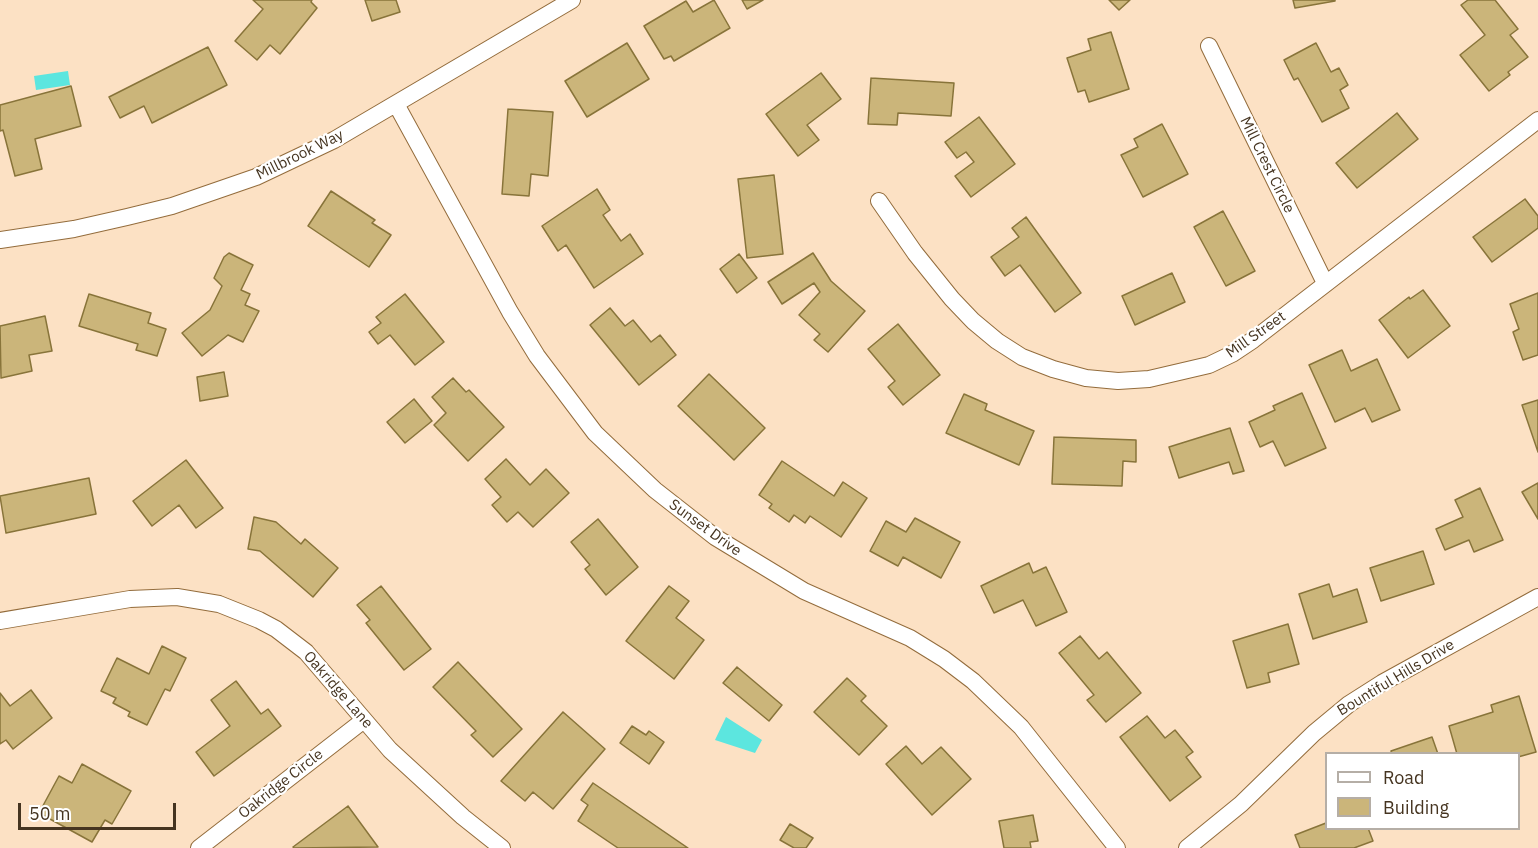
<!DOCTYPE html>
<style>
body{margin:0}
#map{position:relative;width:1538px;height:848px;overflow:hidden;background:#fce1c4;font-family:"IBM Plex Sans",sans-serif}
canvas{display:block}
.legend{position:absolute;left:1325px;top:752px;width:195px;height:78px;box-sizing:border-box;background:#fff;border:2px solid #b5aea6;margin:0;padding:8px 10px;list-style:none;font-size:18px;color:#453420}
.legend li{display:flex;align-items:center;gap:12px;height:30px}
.legend b{width:30px;border:2px solid #b5aea6}
.scale{position:absolute;left:18px;top:803px;width:158px;height:27px;box-sizing:border-box;border:3px solid #453420;border-top:0;padding-left:8px;font-size:18px;line-height:21px;white-space:nowrap;color:#453420;-webkit-text-stroke:4px #fff;paint-order:stroke}
</style>
<div id="map">
<canvas width="1538" height="848"></canvas>
<ul class="legend">
<li><b style="height:8px;background:#fff"></b>Road</li>
<li><b style="height:16px;background:#cbb57a"></b>Building</li>
</ul>
<div class="scale">50 m</div>
</div>
<script>
const c = document.querySelector('canvas').getContext('2d');
c.lineJoin = 'round';
function fillPath(path, color) {
  c.fillStyle = color;
  c.fill(path, 'evenodd');
}
function toPath(rows) {
  const path = new Path2D();
  for (const r of rows) {
    path.moveTo(r[0], r[1]);
    for (let i = 2; i < r.length; i += 2) path.lineTo(r[i], r[i + 1]);
  }
  return path;
}
function trace(path, color, width, dash) {
  c.strokeStyle = color;
  c.lineWidth = width;
  c.lineCap = dash ? 'butt' : 'round';
  c.setLineDash(dash || []);
  c.stroke(path);
}
function label(font, color, halo, rows, align = 'center') {
  c.font = font + ' "IBM Plex Sans",sans-serif';
  c.lineWidth = 4.5;
  c.setLineDash([]);
  c.textBaseline = 'middle';
  c.strokeStyle = halo;
  c.fillStyle = color;
  for (const [text, x, y, turn = 0] of rows) {
    c.save();
    c.translate(x, y);
    c.rotate((+turn || 0) * Math.PI / 180);
    c.textAlign = isNaN(turn) ? turn : align;
    if (halo) c.strokeText(text, 0, 0);
    c.fillText(text, 0, 0);
    c.restore();
  }
}
fillPath(toPath([
 [68,71,70,85,36,90,34,76],
 [726,717,762,740,755,753,715,740]
]), '#5ce6df');
const building = toPath([
 [253,0,312,0,311,2,317,8,280,54,270,45,257,60,235,41,263,9,253,0],
 [365,0,396,0,400,12,372,21,365,0],
 [714,0,730,28,674,61,671,56,664,59,644,26,686,1,693,12,714,0],
 [742,0,763,0,747,9,742,0],
 [1109,0,1130,0,1119,10,1109,0],
 [1293,0,1335,0,1335,1,1295,8,1293,0],
 [1468,0,1495,0,1518,29,1510,35,1528,57,1508,72,1510,75,1489,91,1460,55,1485,35,1461,5,1468,0],
 [1111,32,1129,89,1089,102,1085,90,1078,92,1067,58,1091,50,1088,39,1111,32],
 [627,43,649,79,587,117,565,81,627,43],
 [1316,43,1331,72,1339,68,1348,85,1340,90,1349,108,1322,122,1298,78,1294,80,1284,60,1316,43],
 [208,47,227,85,152,123,144,106,120,118,109,97,208,47],
 [821,73,841,99,807,125,819,140,798,156,766,114,821,73],
 [871,78,954,83,951,116,898,113,897,125,868,124,871,78],
 [71,86,81,126,35,139,42,169,15,176,3,130,0,131,0,105,71,86],
 [508,109,553,112,548,176,531,174,529,196,502,194,508,109],
 [1397,113,1418,139,1357,188,1336,163,1397,113],
 [979,117,1015,164,971,197,955,176,974,162,966,152,957,158,945,142,979,117],
 [1162,124,1188,174,1143,197,1121,155,1138,147,1134,139,1162,124],
 [774,175,783,254,747,258,738,179,774,175],
 [597,189,610,210,603,215,621,241,630,234,643,254,594,288,566,245,558,251,542,226,597,189],
 [331,191,375,220,372,223,391,235,369,267,308,226,331,191],
 [1525,199,1538,216,1538,228,1492,262,1473,237,1525,199],
 [1223,211,1255,271,1226,286,1194,227,1223,211],
 [1026,217,1081,293,1055,312,1020,265,1005,276,991,257,1019,237,1012,228,1026,217],
 [229,253,253,265,241,290,250,294,245,305,259,311,243,342,228,335,202,356,182,333,210,310,222,286,214,278,224,257,229,253],
 [813,253,831,281,865,311,828,352,814,340,820,334,799,315,820,292,814,283,782,304,768,282,813,253],
 [739,254,757,278,737,293,720,269,739,254],
 [1172,273,1185,302,1135,325,1122,296,1172,273],
 [1423,290,1450,326,1408,358,1379,320,1409,297,1410,299,1423,290],
 [1538,293,1538,355,1523,360,1513,332,1519,329,1510,304,1538,293],
 [89,294,151,313,148,323,166,329,157,356,136,350,138,344,79,326,89,294],
 [405,294,444,342,415,365,390,335,378,344,369,332,381,323,376,317,405,294],
 [610,308,625,326,633,320,651,342,660,335,676,355,639,385,590,325,610,308],
 [45,316,52,351,29,355,32,371,1,378,0,326,45,316],
 [898,324,940,375,903,405,888,387,895,381,868,349,898,324],
 [1342,350,1351,371,1377,359,1400,410,1372,422,1365,408,1335,422,1309,365,1342,350],
 [224,372,228,396,200,401,197,377,224,372],
 [709,374,765,428,734,460,678,406,709,374],
 [453,378,466,392,469,390,504,427,468,461,434,425,446,413,432,397,453,378],
 [1302,393,1326,448,1285,466,1273,441,1260,447,1249,422,1275,410,1273,406,1302,393],
 [964,394,987,404,985,410,1034,431,1019,465,946,433,964,394],
 [414,399,432,421,405,443,387,422,414,399],
 [1538,400,1538,452,1522,405,1538,400],
 [1230,428,1244,471,1233,474,1229,462,1179,478,1169,447,1230,428],
 [1054,437,1136,440,1136,462,1123,461,1122,486,1052,484,1054,437],
 [506,459,530,485,546,469,569,493,533,527,518,512,507,522,492,505,501,497,485,479,506,459],
 [186,460,223,508,196,528,179,505,152,526,133,501,186,460],
 [782,461,834,496,843,482,867,498,841,537,810,516,805,523,794,515,789,522,769,508,772,504,759,495,782,461],
 [89,478,96,514,6,533,0,496,89,478],
 [1538,483,1538,519,1522,492,1538,483],
 [1480,488,1503,540,1474,552,1469,540,1445,550,1436,529,1463,517,1455,500,1480,488],
 [254,517,276,522,301,544,305,539,338,568,313,597,260,551,248,549,254,517],
 [915,518,960,542,941,578,903,557,898,566,870,551,886,521,906,532,915,518],
 [598,519,638,567,606,595,585,569,590,565,571,542,598,519],
 [1423,551,1434,584,1381,601,1370,568,1423,551],
 [1029,563,1033,573,1046,567,1067,612,1036,626,1023,600,994,613,981,586,1029,563],
 [1329,584,1333,597,1357,589,1367,622,1313,639,1299,594,1329,584],
 [381,586,431,649,404,670,366,623,370,620,357,605,381,586],
 [669,586,689,601,676,618,704,640,674,679,626,641,669,586],
 [1288,624,1299,664,1268,673,1270,682,1247,688,1233,641,1288,624],
 [1080,636,1099,659,1107,652,1141,693,1106,722,1087,700,1094,695,1059,653,1080,636],
 [162,646,186,658,170,691,165,689,147,725,128,716,130,712,113,703,116,698,101,691,117,658,149,674,162,646],
 [458,662,522,729,493,757,471,735,476,731,433,687,458,662],
 [737,667,782,705,769,721,723,683,737,667],
 [847,678,866,696,861,701,887,726,859,755,814,712,847,678],
 [236,681,261,714,268,709,281,726,214,776,196,752,230,726,211,700,236,681],
 [31,690,52,718,13,749,6,740,0,744,0,693,10,706,31,690],
 [1519,696,1536,752,1518,757,1518,754,1457,754,1449,726,1493,712,1491,705,1519,696],
 [563,712,605,749,553,809,533,792,525,801,501,781,563,712],
 [1147,716,1165,738,1175,730,1193,752,1186,757,1201,777,1170,801,1120,737,1147,716],
 [632,726,646,735,649,731,664,742,649,764,620,743,632,726],
 [1432,737,1438,754,1392,754,1391,751,1432,737],
 [906,746,922,764,941,747,971,779,932,815,886,764,906,746],
 [82,764,131,791,112,824,105,820,92,842,39,813,59,776,72,783,82,764],
 [593,783,688,848,618,848,578,821,588,805,581,800,593,783],
 [348,806,378,847,294,848,293,847,348,806],
 [1033,815,1038,841,1030,842,1031,848,1004,848,999,821,1033,815],
 [1326,823,1326,828,1368,828,1373,841,1354,848,1300,848,1295,835,1326,823],
 [790,824,813,838,806,848,794,848,780,840,790,824]
]);
fillPath(building, '#cbb57a');
trace(building, '#88743a', 1.5);
const street = toPath([
 [1209,46,1325,283],
 [396,104,510,312,537,356,595,433,655,490,715,537,804,591,910,638,944,659,973,681,1021,727,1117,848],
 [879,201,915,253,952,299,973,321,997,341,1022,357,1053,369,1086,378,1118,381,1149,379,1209,365,1232,354,1253,340,1538,120],
 [0,240,74,229,127,217,172,206,256,177,334,140,572,0],
 [0,621,130,599,177,597,219,604,259,620,276,629,306,652,390,750,463,817,502,848],
 [199,848,364,720],
 [1187,848,1241,804,1314,733,1349,704,1382,683,1538,597]
]);
trace(street, '#936c3c', 18);
trace(street, '#fff', 16);
label('15px', '#453420', '#fff', [
 ["Millbrook Way",300,155,-26],
 ["Mill Crest Circle",1267,165,64],
 ["Mill Street",1256,335,-35],
 ["Sunset Drive",705,528,36],
 ["Bountiful Hills Drive",1396,678,-31],
 ["Oakridge Lane",338,690,49],
 ["Oakridge Circle",281,784,-38]
]);
</script>
